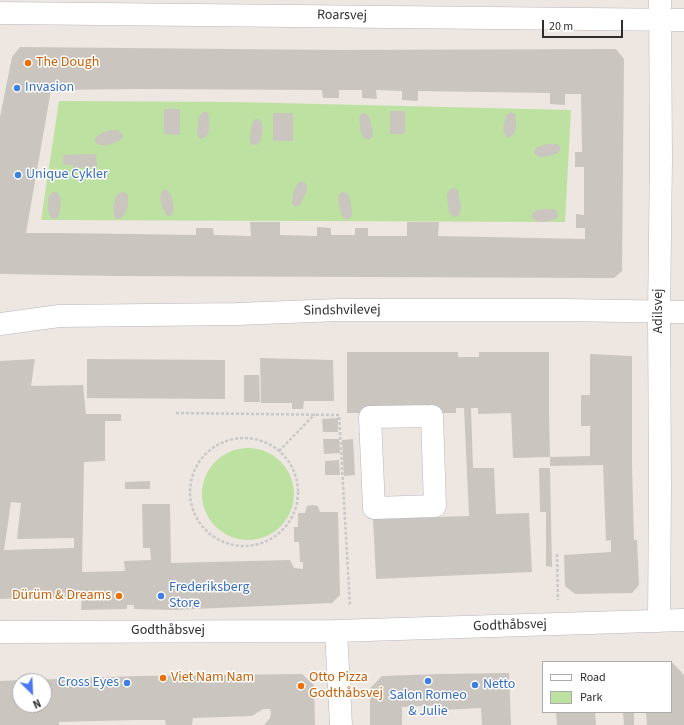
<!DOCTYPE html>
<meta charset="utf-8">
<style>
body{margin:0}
#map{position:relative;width:684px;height:725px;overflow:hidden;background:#eee7e1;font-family:"Source Sans 3",sans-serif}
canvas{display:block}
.legend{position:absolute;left:542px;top:661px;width:130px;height:52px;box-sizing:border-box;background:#fff;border:1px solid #ababab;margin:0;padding:5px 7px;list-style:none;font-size:12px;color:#2d2d2d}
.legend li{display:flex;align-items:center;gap:8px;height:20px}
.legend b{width:20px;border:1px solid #ababab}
.north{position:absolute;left:12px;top:673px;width:40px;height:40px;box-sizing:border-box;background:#fff;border:1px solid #ababab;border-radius:50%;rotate:156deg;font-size:11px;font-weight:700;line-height:16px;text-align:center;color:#2d2d2d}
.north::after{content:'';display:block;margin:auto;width:14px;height:18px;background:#4a77f2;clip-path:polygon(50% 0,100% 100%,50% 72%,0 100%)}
.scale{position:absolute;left:542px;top:20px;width:81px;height:18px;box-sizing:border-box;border:2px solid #2d2d2d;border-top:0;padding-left:5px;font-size:12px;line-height:14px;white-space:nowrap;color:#2d2d2d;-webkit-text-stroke:3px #fff;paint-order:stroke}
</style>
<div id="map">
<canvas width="684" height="725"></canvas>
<ul class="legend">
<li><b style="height:5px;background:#fff"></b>Road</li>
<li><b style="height:11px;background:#bce1a0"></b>Park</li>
</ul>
<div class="north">N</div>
<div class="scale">20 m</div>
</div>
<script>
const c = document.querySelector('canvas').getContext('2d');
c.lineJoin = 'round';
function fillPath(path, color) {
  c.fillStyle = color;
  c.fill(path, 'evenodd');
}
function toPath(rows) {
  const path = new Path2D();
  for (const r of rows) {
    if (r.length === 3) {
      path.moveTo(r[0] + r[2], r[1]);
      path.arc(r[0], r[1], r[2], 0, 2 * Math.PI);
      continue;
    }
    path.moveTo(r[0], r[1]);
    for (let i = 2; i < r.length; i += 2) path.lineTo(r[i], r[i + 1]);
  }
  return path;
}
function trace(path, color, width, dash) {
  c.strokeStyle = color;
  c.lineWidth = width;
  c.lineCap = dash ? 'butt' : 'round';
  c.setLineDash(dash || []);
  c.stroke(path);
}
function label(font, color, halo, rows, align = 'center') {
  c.font = font + ' "Source Sans 3",sans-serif';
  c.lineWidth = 3;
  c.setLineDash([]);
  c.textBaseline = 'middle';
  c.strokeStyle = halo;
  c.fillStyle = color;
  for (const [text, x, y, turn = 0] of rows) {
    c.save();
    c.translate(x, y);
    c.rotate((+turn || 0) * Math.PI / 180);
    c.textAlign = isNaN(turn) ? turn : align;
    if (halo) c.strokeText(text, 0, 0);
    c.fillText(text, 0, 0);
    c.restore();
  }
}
fillPath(toPath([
 [59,101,235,102,571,110,565,222,41,220],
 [248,494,46]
]), '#bce1a0');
fillPath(toPath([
 [20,47,337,50,616,49,624,59,622,271,614,278,117,276,0,274,0,117,12,57],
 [141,89,322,90,323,98,339,98,339,90,362,90,362,98,377,99,376,90,402,91,402,100,418,101,418,91,550,93,550,104,565,105,565,94,581,94,582,152,575,152,575,167,584,167,584,215,576,214,576,228,585,228,585,239,438,236,439,222,407,222,407,236,368,236,368,228,355,228,355,235,331,235,331,228,317,227,317,236,280,235,280,222,250,222,251,236,214,235,213,228,196,228,196,235,61,233,26,233,51,90],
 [164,109,180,109,180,135,164,134],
 [390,111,405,111,405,134,390,134],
 [203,112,208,112,209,116,209,132,206,137,200,139,198,136,197,133,198,120,199,116],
 [510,112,515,114,516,123,516,128,514,134,510,137,508,138,505,135,503,128,506,115],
 [273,113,293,113,293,141,273,141],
 [363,113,367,114,370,119,373,133,372,137,369,140,365,139,361,133,359,118,361,114],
 [255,119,257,119,261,121,263,128,261,140,257,145,255,145,251,144,250,137,252,123],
 [110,130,116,130,120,132,123,135,122,138,120,140,114,143,109,145,99,145,97,144,95,141,96,137,102,133],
 [546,144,557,144,560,147,560,150,558,153,550,156,539,157,535,154,534,152,536,148],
 [96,154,97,167,73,168,73,165,63,165,63,155],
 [302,181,306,184,307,190,300,205,297,206,295,207,292,203,293,192,298,183],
 [453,188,457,189,458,191,461,208,459,215,454,217,451,215,449,212,447,196,448,191],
 [164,189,168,191,171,195,174,209,172,215,170,216,166,215,163,209,160,198,161,193],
 [53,192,57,192,61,199,60,212,57,218,54,219,51,218,48,211,48,199,49,196],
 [121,192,126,193,128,195,128,206,124,215,120,219,117,219,115,218,114,216,113,206,116,196],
 [343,192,345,192,349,196,352,211,352,216,348,219,346,219,342,216,338,202,338,199,339,194],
 [544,209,550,209,556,210,558,213,558,216,557,218,549,221,542,222,536,221,532,218,531,216,533,213,537,210],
 [347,352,458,352,458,357,479,357,479,352,549,352,549,413,550,457,513,458,511,413,478,414,478,408,471,408,473,468,494,468,496,514,529,513,532,572,376,579,373,519,469,516,464,408,456,408,456,413,347,413],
 [590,354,632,356,632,464,634,540,637,540,639,585,632,593,575,594,565,586,564,555,611,552,611,540,606,541,603,465,550,466,550,457,590,456,590,426,581,426,581,395,590,395],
 [260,358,333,360,334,401,304,401,303,409,292,409,292,403,261,403],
 [35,359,31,386,83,385,86,414,121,414,121,421,105,421,105,461,84,462,82,572,125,571,124,561,151,560,150,548,143,548,142,504,170,504,171,563,290,560,294,568,303,569,303,562,300,562,299,542,294,542,294,527,298,527,298,513,305,513,307,506,313,505,318,506,320,512,338,512,340,595,332,603,172,610,134,609,134,605,127,605,127,609,81,610,82,596,0,599,0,361],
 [11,502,21,503,17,539,74,538,74,548,4,550],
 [87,359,225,360,225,399,87,398],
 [244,375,259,375,260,402,244,402],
 [338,418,338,432,323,432,322,419],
 [323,439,339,439,340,453,324,454],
 [353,439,355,475,344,476,342,440],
 [339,460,340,475,325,475,325,461],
 [539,468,550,468,552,567,546,566,546,512,540,512],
 [150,481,150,489,125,489,125,482],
 [673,663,684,675,684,725,647,725,646,712,671,712,671,664],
 [509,673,511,725,482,725,481,708,442,710,442,705,402,707,402,725,370,725,370,688,382,676,440,674],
 [302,674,314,685,315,725,264,725,270,718,271,713,270,709,263,709,252,716,193,718,192,725,166,725,165,720,138,720,59,722,59,725,0,725,0,681,20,680,20,705,44,705,44,681,32,681,32,680,137,676],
 [556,712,595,712,596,725,557,725],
 [623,713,634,713,634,725,624,725]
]), '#cac5bf');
const minor = toPath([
 [0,13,684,20],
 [0,324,59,316,237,314,339,310,564,310,684,312],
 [432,416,435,506,374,508,370,417,432,416],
 [659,621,660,486,659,312,661,160,660,0],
 [336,631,341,725],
 [0,632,336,631,684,620]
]);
trace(minor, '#b4b7c0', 23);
trace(toPath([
 [176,413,339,415,350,606],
 [244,492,54],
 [279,451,315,414],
 [557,554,558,600]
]), '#c8c8c8', 2.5, [3, 2]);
trace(minor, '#fff', 22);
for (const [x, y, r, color] of [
 [28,63,4,"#e8710a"],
 [17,88,4,"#3f7fe0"],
 [18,175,4,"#3f7fe0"],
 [119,596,4,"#e8710a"],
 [161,596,4,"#3f7fe0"],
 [163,678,4,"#e8710a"],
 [428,681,4,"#3f7fe0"],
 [127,683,4,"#3f7fe0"],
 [475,685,4,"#3f7fe0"],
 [301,686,4,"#e8710a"]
]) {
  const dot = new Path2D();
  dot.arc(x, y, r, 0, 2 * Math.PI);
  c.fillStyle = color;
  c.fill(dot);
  trace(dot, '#fff', 1.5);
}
label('14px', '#2d2d2d', '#fff', [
 ["Roarsvej",342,16,1],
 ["Sindshvilevej",342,311,-1],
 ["Adilsvej",659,311,-90],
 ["Godthåbsvej",510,626,-2],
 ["Godthåbsvej",168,631]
]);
label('14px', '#c56008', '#fff', [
 ["The Dough",36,63],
 ["Dürüm & Dreams",111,596,"right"],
 ["Viet Nam Nam",171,678],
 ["Otto Pizza",309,678],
 ["Godthåbsvej",309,694]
], 'left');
label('14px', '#366cbe', '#fff', [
 ["Invasion",25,88],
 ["Unique Cykler",26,175],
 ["Frederiksberg",169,588],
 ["Store",169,604],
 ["Cross Eyes",119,683,"right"],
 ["Netto",483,685],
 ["Salon Romeo",428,696,"center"],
 ["& Julie",428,712,"center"]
], 'left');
</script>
